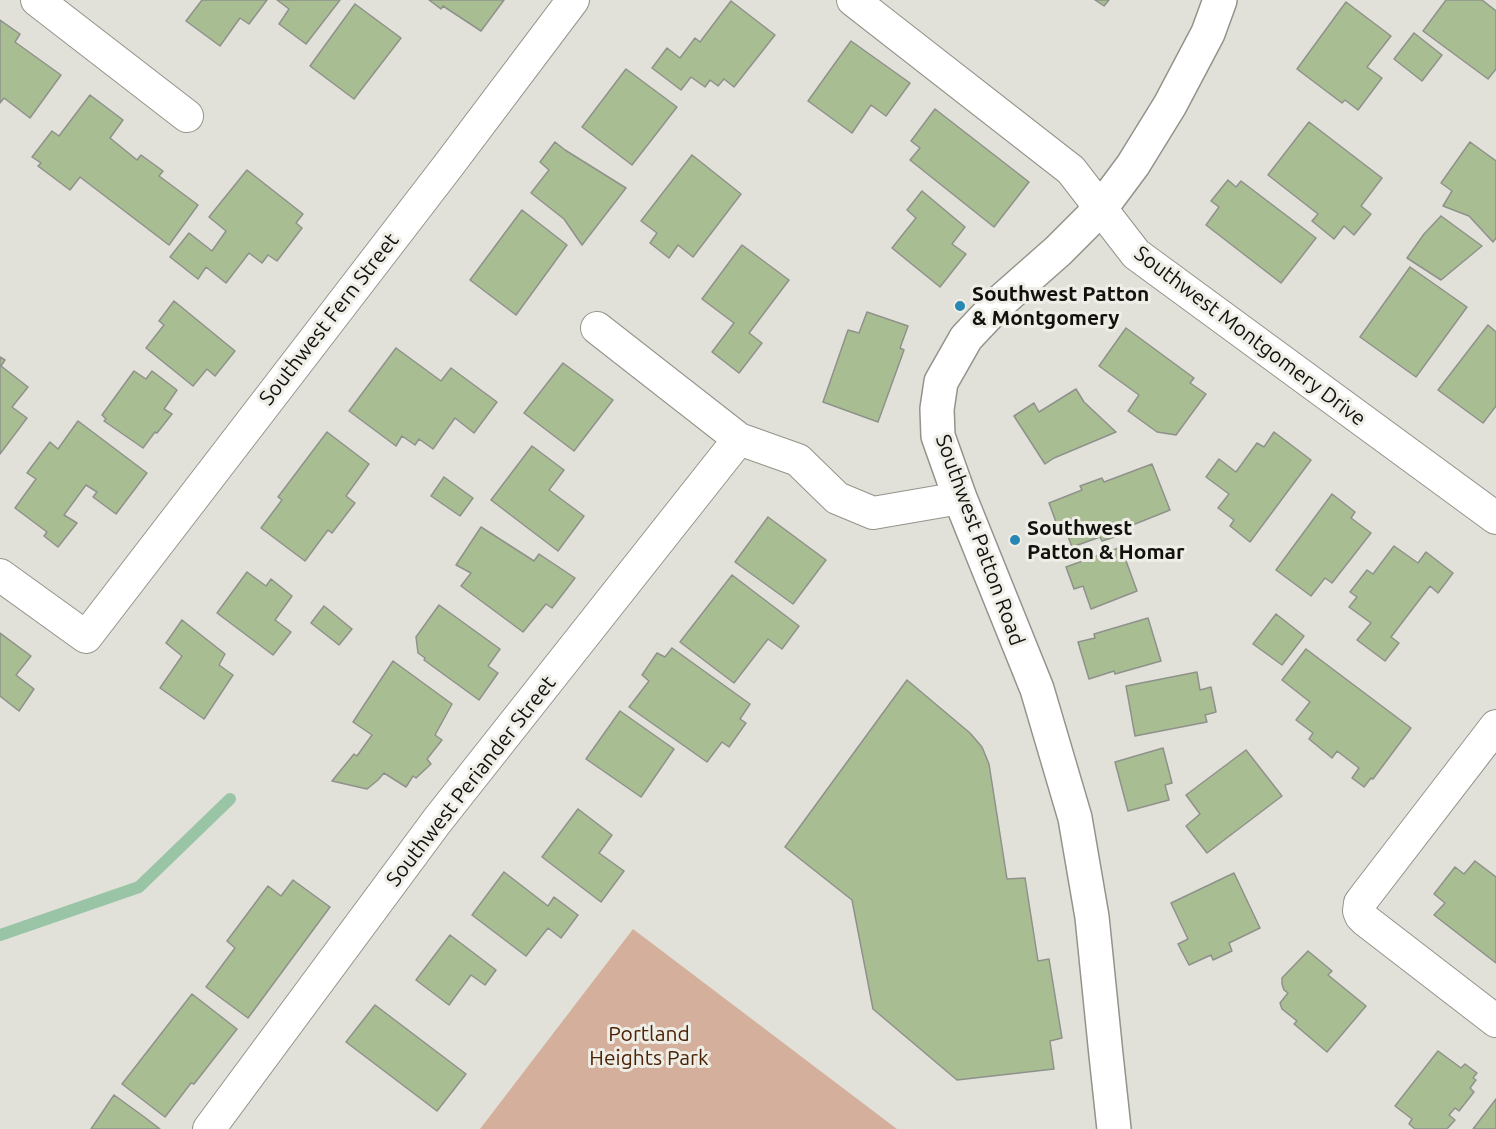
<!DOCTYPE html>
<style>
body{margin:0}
canvas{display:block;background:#e2e1d9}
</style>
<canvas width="1496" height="1129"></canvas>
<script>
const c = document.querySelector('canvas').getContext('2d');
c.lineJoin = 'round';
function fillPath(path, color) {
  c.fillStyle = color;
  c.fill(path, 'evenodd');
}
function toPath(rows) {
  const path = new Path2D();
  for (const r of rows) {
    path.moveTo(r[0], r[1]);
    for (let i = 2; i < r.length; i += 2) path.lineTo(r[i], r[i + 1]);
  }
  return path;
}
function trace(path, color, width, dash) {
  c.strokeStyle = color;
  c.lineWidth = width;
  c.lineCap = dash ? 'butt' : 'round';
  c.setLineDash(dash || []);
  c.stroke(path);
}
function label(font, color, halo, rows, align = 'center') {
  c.font = font + ' Ubuntu,sans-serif';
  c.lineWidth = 6;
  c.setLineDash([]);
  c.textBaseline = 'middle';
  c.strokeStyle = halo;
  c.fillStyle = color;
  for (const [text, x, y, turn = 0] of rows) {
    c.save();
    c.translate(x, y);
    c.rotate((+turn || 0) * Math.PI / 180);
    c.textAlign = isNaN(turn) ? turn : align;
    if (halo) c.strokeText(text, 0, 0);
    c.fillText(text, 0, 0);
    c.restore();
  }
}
fillPath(toPath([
 [633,929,897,1129,480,1129]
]), '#d4b09c');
trace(toPath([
 [0,935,139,887,230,799]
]), '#99c4a6', 12);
const building = toPath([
 [202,0,267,0,249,24,240,18,220,46,186,21,202,0],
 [277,0,340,0,306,44,279,24,289,9,277,0],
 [429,0,504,0,481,31,443,6,441,9,429,0],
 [1095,0,1109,0,1104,6,1095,0],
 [1446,0,1482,0,1496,11,1496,69,1488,79,1423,31,1446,0],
 [731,1,775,35,734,87,724,79,718,86,710,80,705,87,691,77,681,90,652,68,667,48,680,58,695,38,700,42,731,1],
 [1346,2,1391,36,1367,67,1382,78,1358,110,1345,100,1342,103,1297,69,1346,2],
 [355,4,401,38,354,99,310,66,355,4],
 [0,20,20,34,15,42,61,75,30,118,4,98,0,103,0,20],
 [1414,33,1442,55,1422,81,1394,59,1414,33],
 [851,41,910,83,886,116,871,105,852,133,808,101,851,41],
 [626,69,677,107,632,165,582,127,626,69],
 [90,95,123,120,110,138,137,160,141,155,163,171,159,176,198,205,169,245,80,177,70,190,38,166,41,163,32,157,52,131,59,136,90,95],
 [935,109,1029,182,994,227,910,160,920,148,911,141,935,109],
 [1309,122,1382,178,1361,206,1371,214,1354,235,1344,226,1334,239,1312,221,1318,214,1268,175,1309,122],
 [555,142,565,150,626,188,582,245,564,219,531,193,549,170,540,162,555,142],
 [1470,142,1496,161,1496,238,1493,242,1469,216,1443,206,1452,191,1441,183,1470,142],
 [692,155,741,194,693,257,678,245,669,258,650,243,657,233,641,221,692,155],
 [247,170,303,214,296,223,302,228,277,261,268,255,262,263,249,253,226,283,206,267,198,279,170,257,189,233,212,251,226,231,209,217,247,170],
 [1228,180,1236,187,1241,181,1316,238,1281,283,1206,225,1219,207,1211,201,1228,180],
 [922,191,965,227,952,244,966,254,940,287,892,248,916,218,907,210,922,191],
 [522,210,567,245,516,315,470,280,522,210],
 [1441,216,1482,246,1441,280,1407,258,1424,234,1441,216],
 [742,245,789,280,749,333,762,343,739,373,712,352,734,323,702,299,742,245],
 [1410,267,1467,307,1416,377,1360,337,1410,267],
 [174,301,235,351,215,376,207,369,193,386,146,348,164,325,159,321,174,301],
 [867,312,908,326,900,348,904,350,878,422,823,402,848,330,859,333,867,312],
 [1488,325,1496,332,1496,406,1483,423,1438,390,1488,325],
 [1126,328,1194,378,1190,383,1206,394,1176,435,1157,432,1128,411,1139,395,1099,366,1126,328],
 [396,348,441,381,451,368,497,402,474,433,455,418,433,449,419,439,415,445,402,436,396,446,349,411,396,348],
 [0,357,5,360,1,366,28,387,12,407,27,418,0,454,0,357],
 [563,363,613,400,574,451,524,413,563,363],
 [134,371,146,379,152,371,177,390,164,409,172,414,157,433,155,432,143,448,104,421,106,419,102,415,134,371],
 [1076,389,1084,402,1116,432,1054,458,1045,464,1014,416,1034,403,1039,412,1076,389],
 [78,421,147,473,116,514,93,497,97,492,86,485,64,515,77,523,58,547,44,536,47,532,15,508,36,479,27,473,50,442,58,449,78,421],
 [327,432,369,464,346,496,355,503,332,533,328,530,305,561,261,528,282,500,278,497,327,432],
 [1274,432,1311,460,1250,542,1230,526,1234,520,1218,508,1229,494,1206,477,1219,459,1236,472,1257,443,1264,447,1274,432],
 [532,446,564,470,549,490,584,516,558,551,491,500,532,446],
 [1152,464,1170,510,1125,528,1127,533,1102,541,1100,537,1072,547,1065,528,1059,530,1049,503,1082,490,1080,486,1102,478,1104,482,1152,464],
 [444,477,473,498,460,516,431,496,444,477],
 [1332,494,1355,512,1351,518,1371,533,1332,583,1325,578,1311,596,1276,570,1332,494],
 [768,517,826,560,793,604,735,562,768,517],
 [481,527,534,561,539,554,575,578,552,608,546,604,523,632,461,586,471,573,456,565,481,527],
 [1394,546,1418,563,1426,552,1453,573,1438,593,1430,586,1391,637,1399,643,1385,661,1357,640,1371,623,1349,607,1357,597,1350,592,1367,570,1373,574,1394,546],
 [1121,547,1137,591,1091,609,1083,586,1074,589,1066,567,1121,547],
 [247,572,266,586,271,579,292,596,275,620,291,632,273,655,217,613,247,572],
 [732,575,799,626,782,649,768,639,734,683,680,642,732,575],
 [439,605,500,649,488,666,498,673,479,700,424,660,425,658,418,653,416,637,439,605],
 [324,606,352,629,339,645,311,623,324,606],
 [1276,614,1304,636,1282,665,1253,644,1276,614],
 [1148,618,1161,661,1115,674,1114,671,1089,679,1078,642,1095,638,1094,634,1148,618],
 [182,620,225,654,219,665,233,675,204,719,160,688,182,656,166,643,182,620],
 [0,633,31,656,16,675,34,689,19,711,0,696,0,633],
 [672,648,750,704,740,719,746,723,729,747,722,742,707,762,629,707,649,681,642,675,657,653,665,657,672,648],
 [1306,649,1411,728,1373,779,1371,778,1364,787,1352,778,1359,768,1337,751,1332,758,1309,739,1313,733,1296,720,1310,702,1282,680,1306,649],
 [393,661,452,704,435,735,442,740,427,759,431,764,416,778,413,776,406,787,384,773,378,780,367,789,332,781,354,754,357,756,372,735,353,722,393,661],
 [1197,672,1200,690,1211,687,1216,712,1205,715,1207,722,1135,736,1126,686,1197,672],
 [907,680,970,733,982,747,989,764,1007,879,1025,878,1038,961,1049,959,1062,1038,1050,1041,1054,1069,957,1080,873,1009,852,900,785,847,907,680],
 [620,711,674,749,641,797,586,759,620,711],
 [1163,748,1172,783,1165,785,1169,800,1128,811,1115,762,1163,748],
 [1246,750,1282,796,1207,853,1186,826,1200,814,1186,795,1246,750],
 [578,809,612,835,599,853,624,871,601,902,542,857,578,809],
 [1475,861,1496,877,1496,963,1434,915,1445,903,1434,894,1455,867,1464,874,1475,861],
 [504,872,548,906,554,897,578,915,561,938,548,928,526,956,472,915,504,872],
 [1234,873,1260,928,1229,943,1232,951,1213,960,1211,955,1189,965,1178,944,1188,939,1171,903,1234,873],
 [293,880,330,907,248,1018,206,987,235,948,227,941,268,886,281,896,293,880],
 [450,935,496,970,485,985,471,975,449,1005,416,980,450,935],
 [1308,951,1332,971,1328,975,1366,1006,1327,1052,1294,1024,1297,1021,1282,1009,1280,1003,1288,993,1284,990,1282,984,1282,978,1308,951],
 [192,994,237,1029,194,1084,191,1083,165,1117,122,1084,192,994],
 [375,1005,466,1074,437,1111,346,1042,375,1005],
 [1438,1051,1461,1068,1465,1064,1477,1073,1473,1078,1476,1080,1470,1088,1474,1092,1459,1111,1455,1108,1449,1115,1455,1120,1447,1129,1415,1129,1409,1124,1412,1119,1395,1106,1438,1051],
 [114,1095,143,1116,160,1129,91,1129,114,1095],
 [1496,1099,1496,1129,1473,1129,1496,1099]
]);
fillPath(building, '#a9bd93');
trace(building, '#8e928b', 1.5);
const minor = toPath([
 [37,0,187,116],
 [853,0,1071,170,1136,254,1496,518],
 [597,328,739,439,798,460,837,498,873,513,960,498],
 [0,575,86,637,448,166,573,0],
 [1496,726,1366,895,1360,903,1359,911,1361,916,1365,920,1496,1021],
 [209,1129,437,821,739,439]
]);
const secondary = toPath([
 [1114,1129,1106,1055,1092,917,1075,818,1037,689,960,498,938,436,937,409,941,382,966,338,999,303,1058,251,1101,208,1133,165,1170,105,1208,33,1220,0]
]);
trace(minor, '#94938b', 34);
trace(secondary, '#94938b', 36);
trace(minor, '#fff', 32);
trace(secondary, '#fff', 33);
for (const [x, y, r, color] of [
 [960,306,6,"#2887b3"],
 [1015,540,6,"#2887b3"]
]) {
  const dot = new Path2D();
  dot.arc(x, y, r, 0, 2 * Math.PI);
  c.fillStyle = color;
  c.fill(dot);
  trace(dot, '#efeee6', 2);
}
label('bold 21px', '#11110e', '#efeee6', [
 ["Southwest Patton",972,294],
 ["& Montgomery",972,318],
 ["Southwest",1027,528],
 ["Patton & Homar",1027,552]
], 'left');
label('21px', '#11110e', '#efeee6', [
 ["Southwest Fern Street",329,319,-52],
 ["Southwest Montgomery Drive",1250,336,37],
 ["Southwest Patton Road",980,540,70],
 ["Southwest Periander Street",471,781,-52]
]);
label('21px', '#4b2206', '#efeee6', [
 ["Portland",649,1034],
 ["Heights Park",649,1058]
]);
</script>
